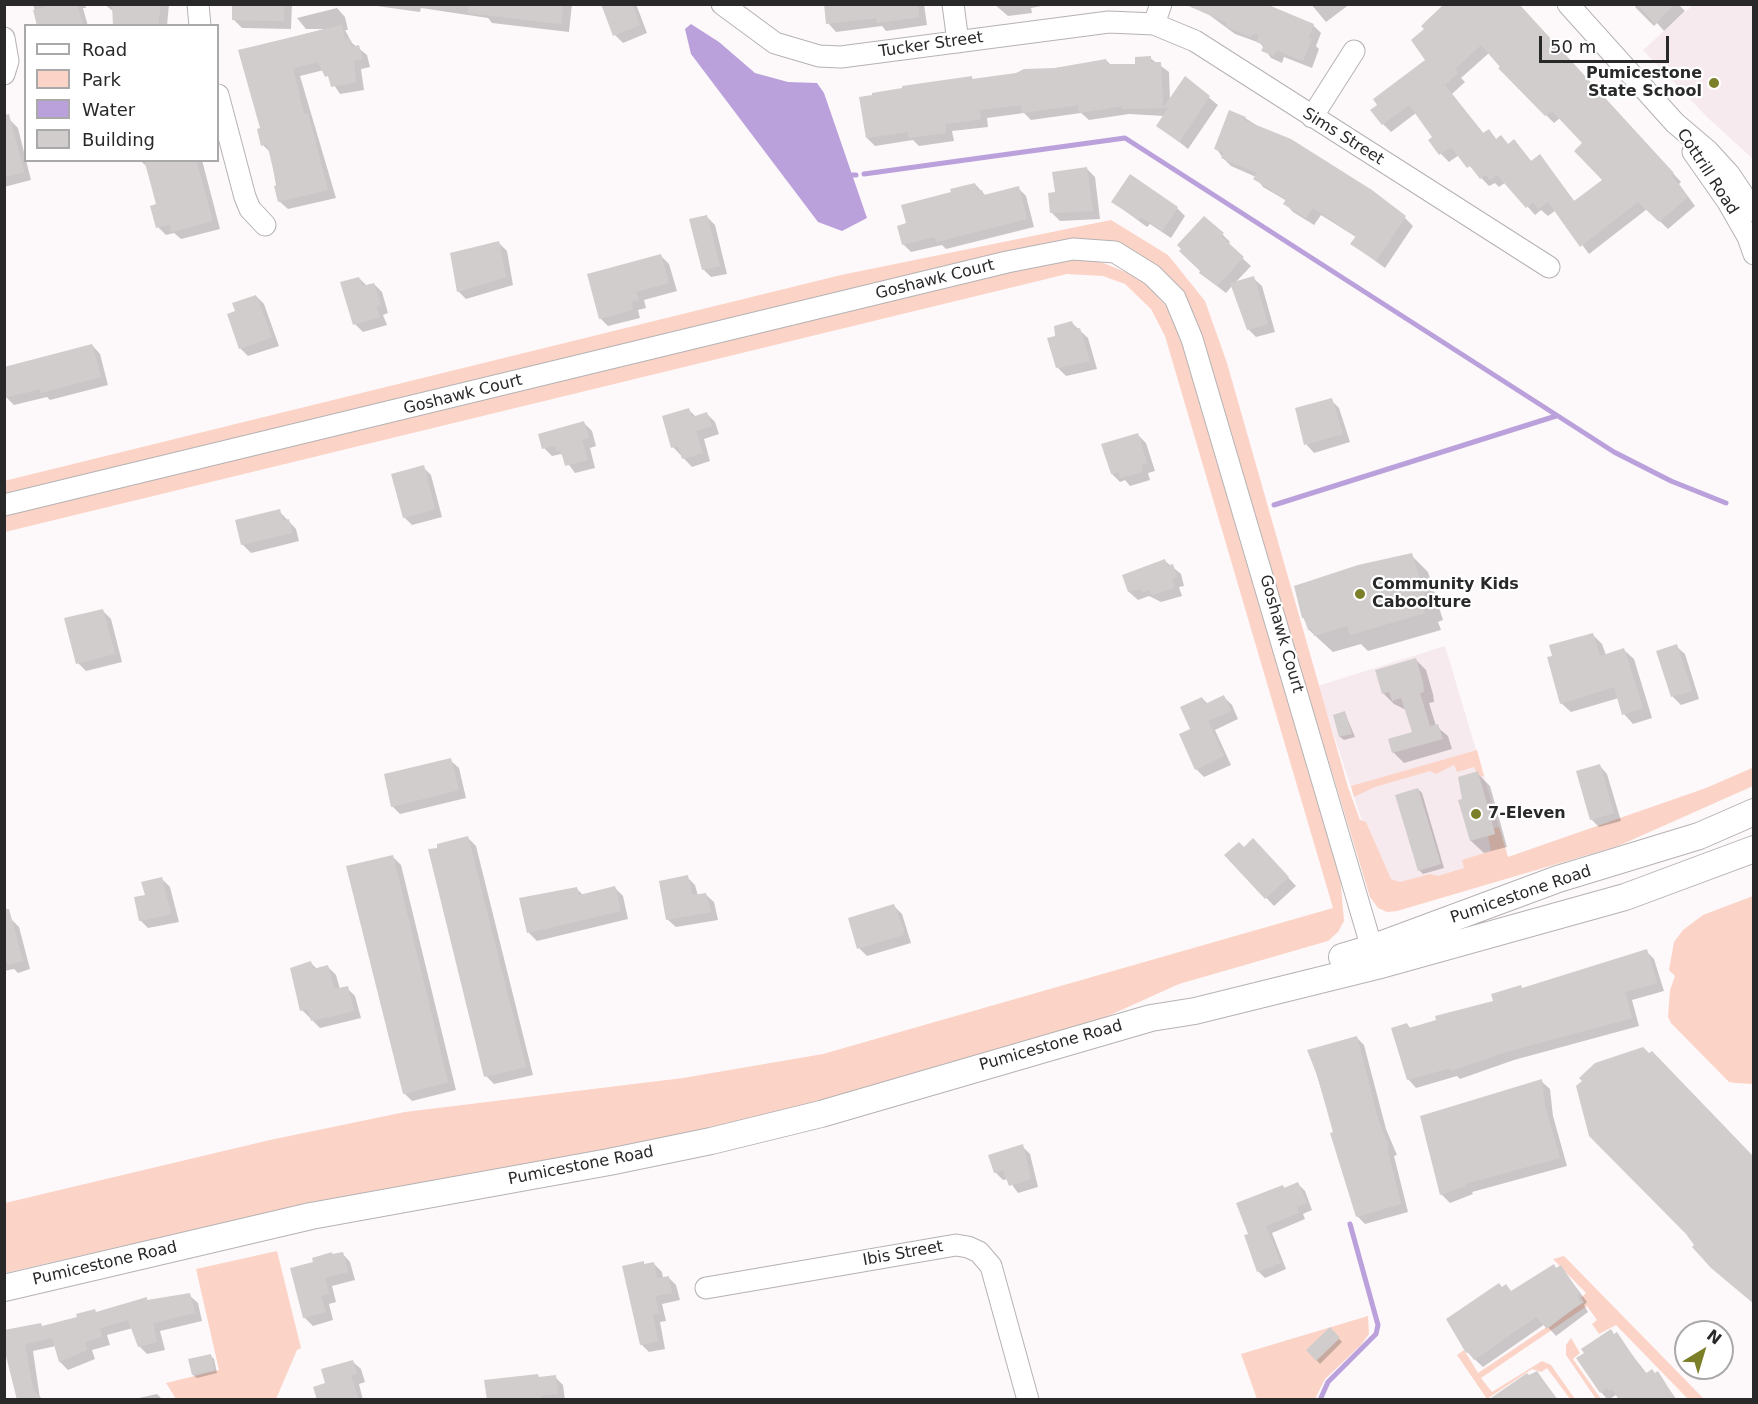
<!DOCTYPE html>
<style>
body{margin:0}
#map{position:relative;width:1758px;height:1404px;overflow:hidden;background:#fdf8fa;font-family:"DejaVu Sans",sans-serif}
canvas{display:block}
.frame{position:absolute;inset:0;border:6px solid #2a2929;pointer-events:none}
.legend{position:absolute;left:24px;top:24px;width:195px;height:138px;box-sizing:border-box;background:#fff;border:2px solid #aaa9a9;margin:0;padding:8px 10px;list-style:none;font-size:18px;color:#2a2929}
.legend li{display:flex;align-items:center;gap:12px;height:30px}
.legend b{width:30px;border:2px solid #aaa9a9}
.north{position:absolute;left:1674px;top:1320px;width:60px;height:60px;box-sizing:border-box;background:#fff;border:2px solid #aaa9a9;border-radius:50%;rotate:38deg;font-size:16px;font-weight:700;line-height:24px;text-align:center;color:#2a2929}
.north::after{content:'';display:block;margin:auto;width:21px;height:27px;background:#7a7f28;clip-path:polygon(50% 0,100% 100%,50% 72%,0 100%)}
.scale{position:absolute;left:1539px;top:36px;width:130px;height:27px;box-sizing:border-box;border:3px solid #2a2929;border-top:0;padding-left:8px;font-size:18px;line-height:21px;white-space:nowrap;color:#2a2929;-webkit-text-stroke:4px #fff;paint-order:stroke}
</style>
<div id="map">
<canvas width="1758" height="1404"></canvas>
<div class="frame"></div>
<ul class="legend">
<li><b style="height:8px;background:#fff"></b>Road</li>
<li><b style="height:16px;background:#fbd4c7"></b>Park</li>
<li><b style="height:16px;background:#bba1db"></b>Water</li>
<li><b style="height:16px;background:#d2cdcd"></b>Building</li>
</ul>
<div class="north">N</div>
<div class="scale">50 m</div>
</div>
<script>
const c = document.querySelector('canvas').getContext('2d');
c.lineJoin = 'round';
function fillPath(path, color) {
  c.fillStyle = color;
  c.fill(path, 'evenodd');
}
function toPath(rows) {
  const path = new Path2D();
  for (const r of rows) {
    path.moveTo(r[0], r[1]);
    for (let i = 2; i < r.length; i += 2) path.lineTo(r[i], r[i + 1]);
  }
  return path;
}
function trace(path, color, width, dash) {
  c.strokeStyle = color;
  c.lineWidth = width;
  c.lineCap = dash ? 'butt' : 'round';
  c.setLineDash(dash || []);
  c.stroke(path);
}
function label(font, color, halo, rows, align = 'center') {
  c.font = font + ' "DejaVu Sans",sans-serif';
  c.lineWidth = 4.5;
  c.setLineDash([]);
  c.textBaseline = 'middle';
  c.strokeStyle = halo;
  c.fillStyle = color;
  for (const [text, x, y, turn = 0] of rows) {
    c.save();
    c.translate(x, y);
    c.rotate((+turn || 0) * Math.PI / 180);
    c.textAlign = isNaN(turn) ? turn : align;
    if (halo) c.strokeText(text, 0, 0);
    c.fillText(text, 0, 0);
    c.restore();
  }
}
fillPath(toPath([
 [1693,5,1753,5,1753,159,1706,116,1643,50],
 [1445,646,1508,857,1395,888,1372,852,1318,686]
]), '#f7eaef');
fillPath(toPath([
 [1111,220,1168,255,1205,301,1227,363,1348,787,1360,820,1366,822,1391,879,1400,882,1430,874,1438,876,1464,868,1462,860,1491,851,1488,836,1495,834,1494,828,1499,827,1508,857,1706,788,1752,768,1753,786,1618,846,1397,911,1387,912,1378,908,1370,897,1193,316,1116,246,5,499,4,481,841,275],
 [1076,259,1101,262,1140,278,1169,309,1180,331,1340,875,1344,921,1338,932,1328,941,1179,984,1088,1025,738,1124,627,1147,306,1204,5,1273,5,1203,270,1140,405,1112,683,1078,823,1054,1333,908,1165,336,1151,309,1125,284,1103,276,1067,274,5,532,4,515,1049,262],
 [1477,750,1484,776,1479,777,1474,767,1457,772,1454,765,1436,774,1430,771,1375,787,1354,797,1351,786],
 [1753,896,1753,1084,1736,1083,1729,1082,1671,1023,1668,1017,1670,990,1675,976,1669,970,1674,942,1683,930,1703,915],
 [277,1251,301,1348,297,1350,276,1399,176,1399,166,1383,219,1370,196,1269],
 [1564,1256,1704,1399,1688,1399,1616,1325,1599,1334,1592,1324,1597,1320,1587,1306,1481,1378,1492,1392,1542,1361,1551,1365,1575,1399,1570,1399,1547,1368,1541,1372,1532,1369,1487,1399,1457,1355,1464,1350,1478,1373,1584,1302,1581,1298,1586,1293,1553,1259],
 [1368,1316,1369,1334,1361,1345,1325,1379,1315,1399,1257,1399,1241,1354],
 [1571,1338,1580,1353,1573,1359,1601,1399,1596,1399,1566,1355,1566,1345]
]), '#fbd4c7');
fillPath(toPath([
 [691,24,719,42,755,73,788,82,817,83,824,93,867,218,842,231,818,222,691,54,685,29]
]), '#bba1db');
fillPath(toPath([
 [33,4,85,4,86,8,83,8,88,26,39,26],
 [104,4,169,4,167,26,115,26,114,12],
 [237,4,292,4,291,29,242,28,234,20],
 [362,4,572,4,569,32,492,23,488,18,421,8,420,12],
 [601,4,636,4,647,33,623,43,615,35],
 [825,4,924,4,927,25,886,31,882,26,836,32,828,23],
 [994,4,1047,4,1047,5,1031,8,1032,13,1008,16],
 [1311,4,1350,4,1326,22],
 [1445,4,1638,135,1681,182,1679,184,1695,206,1668,229,1647,209,1589,254,1556,210,1548,216,1541,210,1535,215,1506,182,1499,187,1495,183,1489,186,1459,155,1449,162,1441,154,1434,137,1416,113,1391,132,1383,124,1427,60,1426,29],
 [1489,53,1502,67,1500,69,1554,123,1560,118,1584,143,1604,180,1575,202,1540,156,1532,162,1514,141,1509,145,1501,137,1497,140,1489,131,1484,134,1452,94,1465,82,1461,78],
 [1637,4,1678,4,1685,11,1664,31,1657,23,1654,26,1635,7],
 [337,8,345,17,348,30,345,30,352,43,367,55,370,67,361,69,364,90,340,94,324,70,300,76,336,198,288,209,279,201,270,152,263,145,262,129,240,51,324,29,306,29,297,18],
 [1208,14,1313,25,1321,33,1316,46,1319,49,1312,68,1284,57,1282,63,1271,58,1260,43,1235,34],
 [1150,58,1169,72,1170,101,1185,78,1218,105,1188,149,1158,125,1164,116,1129,114,1089,120,1081,113,1031,120,1024,113,987,118,988,127,952,131,954,141,919,146,913,140,875,146,867,138,972,78,974,81,1106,60,1111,65,1137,65],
 [1245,118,1405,218,1413,226,1385,268,1352,244,1356,237,1321,215,1314,225,1293,212,1285,203,1287,201,1263,187,1256,177,1231,166,1223,158,1216,148],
 [10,120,18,128,31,180,4,187,4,121],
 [140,160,202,160,220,229,181,239,174,233,166,235,158,227,158,205,146,166],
 [1087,169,1095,177,1100,219,1060,221,1052,213,1057,193],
 [975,184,986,196,1018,188,1026,196,1034,227,946,249,942,245,911,252,903,244,952,193],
 [1113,202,1177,208,1185,216,1171,238,1150,224,1147,227],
 [707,217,715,225,727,274,711,277,703,269],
 [1222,234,1230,242,1228,245,1251,266,1235,283,1253,278,1262,286,1275,332,1256,337,1248,329,1232,286,1226,293,1209,280,1189,259],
 [499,243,507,251,513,285,466,299,458,291],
 [661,256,669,264,677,291,644,300,646,308,638,310,640,318,608,326,600,318],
 [359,278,367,286,374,284,382,292,388,313,383,315,387,325,363,332,355,324],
 [256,296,264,304,279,346,248,356,240,348,237,312],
 [1072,323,1088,338,1097,369,1066,376,1058,368,1057,337],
 [92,345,100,354,108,385,50,400,47,397,14,405,6,397],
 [1331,400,1339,408,1350,442,1314,453,1306,444],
 [688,409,696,417,707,414,715,422,719,434,704,439,710,461,692,467,673,447],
 [584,423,592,431,596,446,590,448,595,468,575,473,561,454,552,456,544,448],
 [1138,435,1146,443,1155,471,1148,473,1150,480,1130,486,1125,480,1120,482,1112,474],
 [423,467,431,475,442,517,412,525,404,517],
 [279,511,296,529,299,541,251,553,243,545,236,521],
 [1411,555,1428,572,1443,620,1438,622,1441,630,1368,651,1361,644,1333,652,1309,630,1303,617],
 [1165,561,1181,574,1184,586,1179,587,1182,596,1161,602,1149,596,1138,600,1129,592,1124,576],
 [103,611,111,619,122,662,86,671,78,663],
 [1592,634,1602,644,1606,655,1624,650,1634,659,1652,718,1633,724,1624,714,1619,698,1571,712,1561,703],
 [1676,646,1685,654,1699,699,1681,705,1673,697,1658,652],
 [1416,660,1426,670,1433,694,1434,702,1429,703,1436,726,1448,736,1452,749,1404,763,1394,753,1390,740,1414,733,1406,710,1394,704,1384,694,1377,671],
 [1224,697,1232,705,1238,719,1215,730,1231,765,1204,777,1196,769,1192,730,1202,698,1208,704],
 [1345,713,1355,737,1344,740,1340,737],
 [450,760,459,768,466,798,400,814,392,806],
 [1599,765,1607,774,1621,821,1599,827,1591,819],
 [1477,773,1490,786,1507,847,1484,853,1471,841,1463,800],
 [1418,789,1422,793,1444,868,1423,874,1419,870],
 [468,838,476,846,533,1075,494,1084,486,1076],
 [1244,848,1261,848,1296,886,1274,906,1226,855],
 [393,857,401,865,456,1090,412,1101,404,1093],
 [687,877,695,885,698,896,705,894,714,902,718,920,676,927,667,919],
 [162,879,170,887,179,922,148,928,140,920,146,896],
 [615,888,623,896,628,919,537,941,529,933,521,899,577,889,583,895],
 [893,905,902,914,911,943,867,956,859,948],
 [11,919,19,927,30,969,18,973,14,969,4,971,4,921],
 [1646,951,1654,959,1664,991,1632,1000,1639,1026,1514,1060,1460,1079,1457,1076,1416,1088,1408,1079,1407,1024,1411,1029],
 [311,963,317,969,328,967,336,975,340,989,347,988,355,996,361,1018,320,1028,302,1010],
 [1356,1037,1364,1045,1386,1129,1397,1155,1394,1156,1408,1212,1365,1224,1357,1216,1326,1104,1309,1051],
 [1541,1081,1550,1089,1553,1116,1567,1166,1472,1192,1473,1194,1450,1203,1442,1195,1422,1117],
 [1022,1146,1030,1154,1038,1187,1018,1193,1008,1179,1003,1180,995,1172],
 [1298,1184,1305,1191,1312,1210,1303,1214,1305,1219,1272,1233,1286,1269,1265,1278,1258,1271,1250,1234,1283,1186,1285,1189],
 [342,1253,350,1262,355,1280,332,1286,336,1302,329,1304,333,1320,313,1326,304,1317,292,1269],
 [654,1264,662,1272,663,1278,668,1277,676,1285,680,1300,662,1304,666,1321,660,1322,665,1349,649,1352,641,1344],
 [1561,1267,1587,1302,1584,1305,1588,1312,1556,1336,1545,1324,1483,1367,1467,1352,1448,1319,1506,1286,1512,1292],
 [189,1295,198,1303,202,1321,160,1331,165,1350,147,1354,139,1346,133,1328,107,1335,110,1345,92,1350,95,1359,68,1370,60,1362,56,1346,33,1351,40,1399,18,1400,4,1341,41,1325,43,1327,146,1299,149,1301],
 [1330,1329,1342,1342,1320,1364,1308,1350],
 [1616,1334,1647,1374,1657,1373,1677,1400,1621,1400,1616,1395,1608,1400,1601,1392],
 [211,1356,214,1359,217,1373,197,1378,193,1375],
 [352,1361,361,1369,365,1382,359,1384,363,1400,319,1400,327,1384],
 [1537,1372,1558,1400,1499,1400,1529,1377],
 [538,1376,540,1378,555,1377,563,1385,565,1400,488,1400],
 [157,1394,163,1400,130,1400]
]), '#0003');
trace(toPath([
 [864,174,1125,138,1614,452,1671,481,1726,503],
 [852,175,856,175],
 [1274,505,1556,416],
 [1320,1400,1328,1382,1376,1334,1378,1325,1350,1224]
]), '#bba1db', 5);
fillPath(toPath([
 [45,4,77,4,83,26,37,26,33,10,46,7],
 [112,4,161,4,158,26,113,26],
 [284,4,284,21,232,20,232,5],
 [469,4,563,4,561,24,468,13],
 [601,4,632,4,640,25,613,36],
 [824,4,918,4,919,17,877,23,876,18,826,24],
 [1184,4,1266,4,1314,24,1308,38,1312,39,1303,61,1276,50,1274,56,1261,51,1264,45,1256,42,1259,35,1254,33,1251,37,1225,26,1227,23],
 [1444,4,1519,4,1674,173,1671,175,1688,197,1659,222,1638,202,1580,247,1548,202,1538,209,1533,202,1526,208,1497,175,1490,180,1486,175,1480,179,1470,166,1467,168,1451,147,1439,155,1428,140,1432,137,1409,105,1382,125,1370,110,1377,105,1373,99,1425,60,1411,40,1424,29,1421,26],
 [1481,45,1500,67,1498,68,1545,116,1552,111,1582,143,1574,151,1602,180,1574,201,1540,154,1531,161,1514,139,1508,144,1501,135,1496,139,1489,129,1483,133,1445,85,1458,73,1455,69],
 [1637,4,1675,4,1655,24],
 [342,25,345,39,349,38,351,47,359,45,363,59,354,61,356,82,331,87,328,76,325,77,318,62,293,68,304,114,308,113,328,190,278,202,274,186,277,185,267,144,261,146,257,129,260,128,238,50],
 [1151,56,1151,62,1161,62,1163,108,1122,109,1122,106,1079,113,1078,105,1022,113,1021,105,979,110,981,119,945,124,946,133,909,138,908,132,866,138,859,97,872,95,872,93,902,88,902,86,972,76,972,79,1016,73,1024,69,1055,68,1106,59,1107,64,1135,64,1135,57],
 [1185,76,1210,96,1179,142,1156,126,1168,108,1163,108],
 [1229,110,1246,117,1244,120,1291,139,1372,190,1406,216,1376,261,1350,244,1356,236,1313,208,1306,218,1283,204,1286,199,1253,179,1257,173,1221,158,1224,153,1214,149],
 [9,114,24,172,4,177,4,115],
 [155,160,196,160,213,221,171,232,170,224,156,228,150,206,156,204,145,163],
 [1087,167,1093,211,1050,213,1048,193,1055,192,1052,172],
 [1130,174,1178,207,1162,231,1141,217,1139,220,1111,202],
 [975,183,977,191,982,190,984,195,1019,186,1027,219,936,242,935,237,902,245,897,226,906,223,901,205,951,192,950,189],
 [707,215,720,266,702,270,689,219],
 [1204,216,1224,233,1221,236,1244,257,1217,286,1199,273,1200,271,1179,251,1181,249,1177,245],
 [499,241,506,277,457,292,450,253],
 [661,254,669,283,636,292,639,300,631,302,633,310,599,319,587,274],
 [1254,276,1268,324,1247,330,1230,283],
 [359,277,362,286,374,283,381,305,376,307,380,317,353,325,340,282],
 [256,295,272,337,239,349,227,314,235,311,232,303],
 [1072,321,1075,329,1080,328,1090,361,1056,368,1047,338,1055,336,1054,326],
 [92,344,101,377,40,393,40,389,4,398,4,367],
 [1332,398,1343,434,1304,445,1295,408],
 [689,408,692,417,707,412,712,426,696,431,703,453,682,459,678,446,671,448,662,416],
 [584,421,589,438,582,440,588,460,565,466,561,451,557,452,555,446,542,449,538,434],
 [1138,433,1147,463,1141,465,1143,472,1120,478,1119,472,1111,474,1101,444],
 [424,465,435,509,403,518,391,474],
 [280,509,283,521,289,519,292,533,241,545,235,520],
 [1412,553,1427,603,1422,605,1425,613,1350,635,1347,626,1314,636,1312,629,1308,630,1304,618,1302,618,1294,586,1358,565],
 [1165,559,1167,566,1173,564,1177,577,1172,579,1174,588,1152,595,1149,590,1143,592,1140,589,1128,592,1122,575],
 [103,609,115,654,76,664,64,618],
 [1593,633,1600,656,1624,648,1643,708,1622,715,1614,687,1560,704,1547,657,1552,656,1549,645],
 [1677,644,1692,691,1671,697,1656,651],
 [1416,658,1423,682,1424,692,1420,693,1430,726,1438,724,1443,739,1392,753,1388,739,1412,732,1401,698,1392,701,1389,692,1382,694,1375,670],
 [1224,695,1231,711,1208,721,1224,756,1195,770,1179,734,1190,729,1180,707,1202,697,1205,704],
 [1345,711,1352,734,1339,737,1333,715],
 [451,758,459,790,391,807,384,774],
 [1600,764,1614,813,1590,820,1576,771],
 [1478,771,1495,834,1470,841,1458,800,1462,799,1458,777],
 [1418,788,1441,864,1418,871,1395,795],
 [468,836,526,1067,484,1077,428,849,437,848,437,844],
 [1253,838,1289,877,1265,899,1224,855,1239,842,1244,847],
 [393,855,448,1082,403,1094,346,866],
 [688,875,692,895,706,893,711,912,666,920,659,881],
 [162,877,171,914,139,921,134,897,145,895,141,882],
 [615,886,621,911,527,933,519,898,577,887,579,895],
 [894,904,904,930,903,935,857,949,848,918],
 [4,909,9,909,23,961,9,965,7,961,4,961],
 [1647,949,1657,983,1625,992,1632,1018,1506,1052,1451,1071,1450,1068,1407,1080,1391,1028,1407,1023,1409,1028,1436,1020,1435,1016,1493,1001,1491,994,1521,985,1522,988],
 [311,961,313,969,328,965,334,989,348,986,354,1011,311,1021,308,1009,300,1011,290,968],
 [1357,1036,1378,1119,1389,1147,1387,1148,1401,1204,1356,1217,1330,1133,1333,1132,1317,1075,1307,1050],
 [1643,1047,1649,1053,1652,1051,1754,1157,1754,1304,1711,1268,1692,1247,1694,1245,1686,1234,1589,1136,1576,1086,1582,1081,1579,1078,1595,1063],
 [1542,1079,1545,1107,1560,1158,1465,1184,1466,1186,1440,1195,1420,1116],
 [1023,1144,1031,1179,1009,1186,1003,1170,994,1173,988,1155],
 [1298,1182,1307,1203,1297,1207,1299,1213,1266,1226,1281,1263,1257,1272,1244,1235,1248,1234,1236,1203,1283,1185,1284,1188],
 [332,1252,332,1254,343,1252,348,1272,325,1278,329,1294,321,1296,326,1312,303,1318,290,1268,313,1262,312,1258],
 [644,1261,644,1264,654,1262,657,1278,669,1276,672,1293,655,1296,659,1313,653,1314,658,1341,640,1345,622,1266],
 [1554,1264,1556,1268,1561,1265,1580,1294,1577,1296,1581,1303,1547,1329,1536,1317,1474,1360,1468,1352,1466,1353,1446,1319,1499,1283,1502,1287,1506,1284,1511,1291],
 [190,1293,195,1313,153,1323,157,1342,138,1347,128,1320,100,1328,102,1337,85,1342,87,1350,59,1362,52,1338,25,1344,33,1389,43,1400,17,1400,4,1348,4,1330,41,1323,42,1326,77,1317,76,1314,95,1309,96,1312,147,1297,147,1300],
 [1330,1327,1340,1338,1316,1361,1306,1350],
 [1611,1329,1614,1334,1617,1332,1645,1374,1652,1369,1655,1373,1658,1371,1676,1400,1619,1400,1612,1389,1609,1391,1607,1388,1600,1393,1576,1358,1584,1353,1581,1349],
 [211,1354,214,1370,192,1375,188,1359],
 [353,1360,357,1374,351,1376,359,1400,317,1400,313,1387,325,1383,321,1369],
 [1537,1371,1557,1400,1488,1400,1527,1373,1529,1375],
 [538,1374,539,1377,556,1375,558,1394,541,1396,541,1400,487,1400,484,1380]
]), '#d2cdcd');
const minor = toPath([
 [198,4,200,26],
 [722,4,775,43,819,56,841,57,1109,22,1154,24,1195,41,1549,267],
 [953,4,958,42],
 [1568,4,1675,123,1708,151,1729,174,1754,211],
 [1154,24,1161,4],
 [4,38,8,61,4,74],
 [218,95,245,197,250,209,265,225],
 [1312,117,1354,51],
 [1693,152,1728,202,1748,237,1754,254],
 [4,505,1007,262,1073,249,1115,252,1152,275,1175,298,1192,339,1376,962],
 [706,1288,956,1245,968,1247,979,1252,991,1266,1028,1400]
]);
const major = toPath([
 [1342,957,1372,948,1558,879,1699,836,1754,812],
 [4,1288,311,1216,609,1162,711,1141,821,1114,1151,1018,1195,1011,1377,966,1625,897,1754,849]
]);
trace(minor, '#b6b2b3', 23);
trace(major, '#b6b2b3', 28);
trace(minor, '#fff', 21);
trace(major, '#fff', 26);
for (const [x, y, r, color] of [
 [1714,83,6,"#7a7f28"],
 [1360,594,6,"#7a7f28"],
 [1476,814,6,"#7a7f28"]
]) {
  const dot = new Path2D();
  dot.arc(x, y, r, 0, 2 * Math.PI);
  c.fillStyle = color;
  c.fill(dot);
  trace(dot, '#fff', 2);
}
label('16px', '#2a2929', '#fff', [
 ["Tucker Street",931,45,-8],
 ["Sims Street",1343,137,32],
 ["Cottrill Road",1707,172,57],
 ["Goshawk Court",935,280,-14],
 ["Goshawk Court",463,395,-14],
 ["Goshawk Court",1281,634,74],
 ["Pumicestone Road",1521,895,-19],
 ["Pumicestone Road",1051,1046,-16],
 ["Pumicestone Road",581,1166,-11],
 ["Ibis Street",903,1254,-10],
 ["Pumicestone Road",105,1264,-13]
]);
label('bold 16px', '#2a2929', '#fff', [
 ["Pumicestone",1702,74,"right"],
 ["State School",1702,92,"right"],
 ["Community Kids",1372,585],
 ["Caboolture",1372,603],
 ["7-Eleven",1488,814]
], 'left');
</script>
